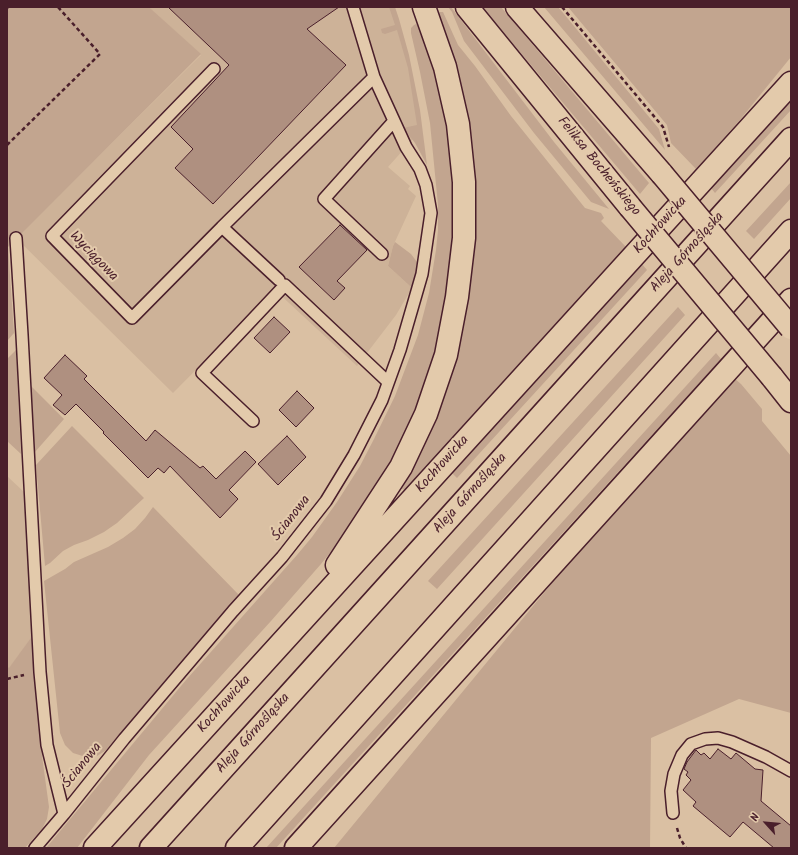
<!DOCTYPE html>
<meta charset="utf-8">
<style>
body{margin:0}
#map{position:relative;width:798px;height:855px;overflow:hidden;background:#dac0a3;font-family:Kalam,sans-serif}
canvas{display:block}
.frame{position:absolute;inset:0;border:8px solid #4a1f2b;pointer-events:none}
.north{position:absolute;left:746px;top:803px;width:40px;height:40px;-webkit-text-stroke:3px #e3caab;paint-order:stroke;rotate:297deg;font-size:11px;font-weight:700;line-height:16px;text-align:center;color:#4a1f2b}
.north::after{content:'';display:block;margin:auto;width:14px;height:18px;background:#4a1f2b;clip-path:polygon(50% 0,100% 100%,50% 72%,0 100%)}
</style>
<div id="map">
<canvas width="798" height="855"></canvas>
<div class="frame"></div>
<div class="north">N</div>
</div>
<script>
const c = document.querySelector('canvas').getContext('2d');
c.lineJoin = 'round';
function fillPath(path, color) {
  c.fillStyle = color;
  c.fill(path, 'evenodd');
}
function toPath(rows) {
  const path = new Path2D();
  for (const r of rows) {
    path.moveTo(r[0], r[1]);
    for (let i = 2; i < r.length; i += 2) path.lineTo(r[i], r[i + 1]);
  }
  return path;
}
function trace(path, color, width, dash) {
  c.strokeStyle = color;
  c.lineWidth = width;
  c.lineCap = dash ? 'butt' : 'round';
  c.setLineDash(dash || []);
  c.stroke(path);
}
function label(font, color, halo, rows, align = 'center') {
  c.font = font + ' Kalam,sans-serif';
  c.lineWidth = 4;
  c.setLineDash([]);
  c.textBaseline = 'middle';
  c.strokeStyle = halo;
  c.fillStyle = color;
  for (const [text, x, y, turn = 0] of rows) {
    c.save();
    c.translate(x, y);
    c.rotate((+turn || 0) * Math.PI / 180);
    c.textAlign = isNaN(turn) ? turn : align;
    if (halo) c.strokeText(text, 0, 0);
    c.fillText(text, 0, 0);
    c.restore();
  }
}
fillPath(toPath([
 [149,7,393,7,399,24,422,129,388,167,410,186,408,189,416,196,393,246,388,266,412,288,396,315,357,366,275,290,173,393,16,238,201,55],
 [7,476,24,492,35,632,9,669,7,666]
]), '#cdb298');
fillPath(toPath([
 [7,7,149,7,201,54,8,247,14,333,7,341],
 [389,7,395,7,399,19,409,55,420,110,427,165,415,143,403,128,417,125,408,68,397,30,385,34,382,33,381,29,395,25],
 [448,7,451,7,554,142,609,209,591,202,534,133,464,41,452,12],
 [482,7,501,7,649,183,640,194],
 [544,7,558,7,564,14,659,129,665,150],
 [568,7,791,7,791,57,739,121,696,169,671,143,667,125],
 [440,12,443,12,458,45,475,66,511,116,585,208,601,213,604,218,601,221,626,247,405,490,402,489,401,487,419,453,465,307,438,13],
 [420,22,439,82,452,149,455,205,454,244,445,312,434,358,422,395,402,442,383,478,345,534,321,564,271,621,149,755,77,848,46,848,186,680,297,555,312,537,337,502,360,466,374,439,395,396,418,335,429,293,436,250,438,230,438,205,430,123,420,72,411,33,411,28,414,25],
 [791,100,791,110,715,193,711,188],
 [791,182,791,198,754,239,746,231],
 [395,242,411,254,417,262,418,268,417,277,412,288,388,266,393,246],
 [642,264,647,270,457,478,452,473],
 [678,307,685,315,437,589,428,581],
 [16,350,21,454,7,441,7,359],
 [716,353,721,359,276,848,266,848],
 [735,379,741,384,762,409,762,421,791,456,791,713,739,699,651,738,650,848,334,848,594,532],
 [31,386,64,419,35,452],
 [72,426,144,498,117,523,104,532,88,540,74,545,63,551,50,563,45,566,36,465],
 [153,507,239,595,105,751,97,756,86,757,73,753,65,745,60,733,44,581,65,569,74,562,108,547,123,538,135,529,145,518],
 [35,632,42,756,49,807,47,819,42,829,25,848,7,848,7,666,9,668]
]), '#c2a58f');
const building = toPath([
 [168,7,339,7,307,29,346,65,213,204,175,168,193,149,171,127,229,65,168,7],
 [340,225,367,250,337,281,345,288,334,300,299,267,340,225],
 [274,317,290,332,270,353,254,338,274,317],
 [65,355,87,376,84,379,146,441,155,430,200,468,203,466,216,479,245,451,256,462,229,490,238,499,220,518,170,466,164,473,158,468,148,478,103,433,104,432,76,404,65,415,53,405,62,395,44,378,65,355],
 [297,391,314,408,296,427,279,410,297,391],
 [287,436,306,457,278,485,258,464,287,436],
 [718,749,731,759,736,753,755,769,763,770,761,801,791,826,791,848,774,848,743,822,730,837,693,806,696,802,683,790,691,780,686,775,688,772,684,769,687,762,696,750,701,755,704,753,710,759,718,749]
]);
fillPath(building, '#af9080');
trace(building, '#4a1f2b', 1);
const lane = toPath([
 [214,69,52,236,132,318,222,227,279,280],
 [222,227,374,77],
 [16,238,22,335,40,672,47,745,64,814],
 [382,254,324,199,394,121],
 [253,421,202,373,285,285,388,382],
 [673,813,671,791,674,774,682,755,691,744,705,739,718,738,732,742,766,757,791,771],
 [35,848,64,814,124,739,233,611,282,557,326,501,354,455,382,400,400,350,422,274,431,213,426,185,420,169,406,147,374,77,353,7]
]);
const secondary = toPath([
 [467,7,630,207],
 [517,7,662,174],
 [772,377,791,401],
 [337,565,401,467,426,414,446,355,457,297,464,238,464,182,458,124,445,67,424,7],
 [95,848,791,83],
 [296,848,791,300]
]);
const highway = toPath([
 [151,848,791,139],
 [237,848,791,231]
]);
trace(lane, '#4a1f2b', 14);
trace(secondary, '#4a1f2b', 25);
trace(highway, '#4a1f2b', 25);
trace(toPath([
 [562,7,663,127,669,147],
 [7,8,8,7],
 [7,145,100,54,58,7],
 [7,679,24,675],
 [677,828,680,838,686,848]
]), '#4a1f2b', 2.5, [4, 3]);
trace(lane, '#e3caab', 11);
trace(secondary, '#e3caab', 22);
trace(highway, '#e3caab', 22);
const secondaryBridge = toPath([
 [662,174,791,328],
 [630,207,772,377]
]);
trace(secondaryBridge, '#4a1f2b', 25, []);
trace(secondaryBridge, '#e3caab', 22);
label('14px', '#4a1f2b', '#e3caab', [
 ["Feliksa Bocheńskiego",598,167,51],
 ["Kochłowicka",661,226,-48],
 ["Aleja Górnośląska",688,253,-48],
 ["Wyciągowa",93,257,46],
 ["Kochłowicka",443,465,-48],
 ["Aleja Górnośląska",471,494,-48],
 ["Ścianowa",292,519,-52],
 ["Kochłowicka",225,705,-48],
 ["Aleja Górnośląska",254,734,-48],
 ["Ścianowa",83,766,-51]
]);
</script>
